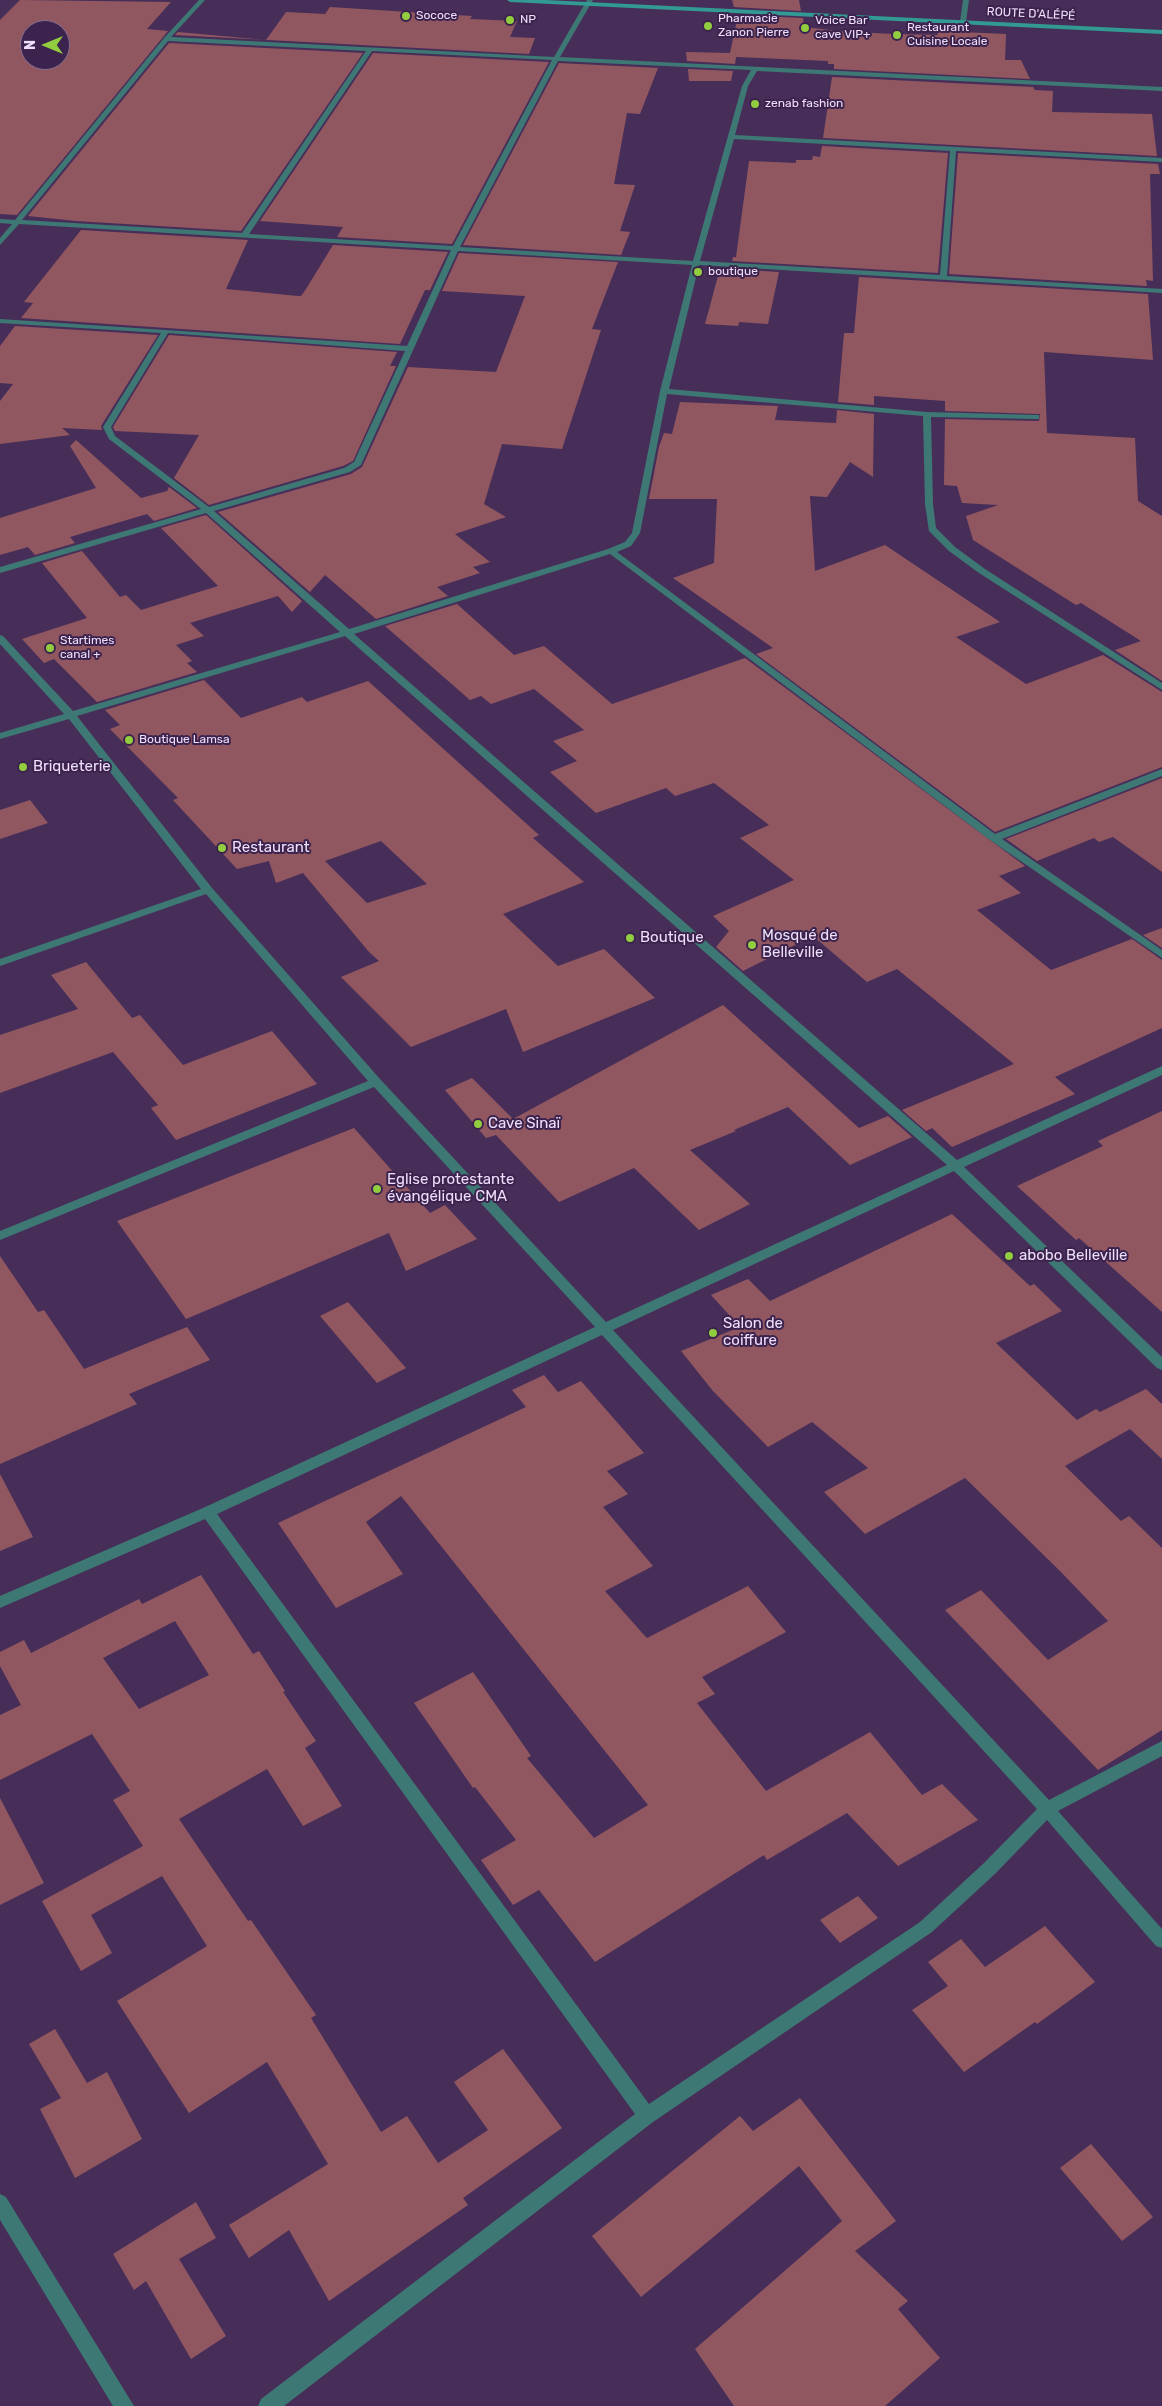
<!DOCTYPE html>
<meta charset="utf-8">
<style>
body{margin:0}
#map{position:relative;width:1162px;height:2406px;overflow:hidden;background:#472e59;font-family:Rubik,sans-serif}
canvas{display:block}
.north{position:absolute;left:20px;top:20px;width:50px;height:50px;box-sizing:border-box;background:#3c234d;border:1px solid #836e92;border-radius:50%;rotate:270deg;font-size:14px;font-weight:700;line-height:20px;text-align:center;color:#eedffa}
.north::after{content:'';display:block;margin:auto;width:18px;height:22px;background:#91cd3f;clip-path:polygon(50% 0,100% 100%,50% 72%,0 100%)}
</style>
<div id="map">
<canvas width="1162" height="2406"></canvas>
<div class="north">N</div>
</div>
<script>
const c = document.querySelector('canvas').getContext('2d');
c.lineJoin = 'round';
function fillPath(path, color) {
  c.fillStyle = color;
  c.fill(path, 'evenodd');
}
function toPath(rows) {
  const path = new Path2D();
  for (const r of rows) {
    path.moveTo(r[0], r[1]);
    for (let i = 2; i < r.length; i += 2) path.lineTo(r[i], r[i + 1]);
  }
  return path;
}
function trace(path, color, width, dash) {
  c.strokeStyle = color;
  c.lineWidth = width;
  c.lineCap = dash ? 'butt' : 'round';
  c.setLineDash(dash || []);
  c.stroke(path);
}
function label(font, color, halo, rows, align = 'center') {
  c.font = font + ' Rubik,sans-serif';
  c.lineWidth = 4;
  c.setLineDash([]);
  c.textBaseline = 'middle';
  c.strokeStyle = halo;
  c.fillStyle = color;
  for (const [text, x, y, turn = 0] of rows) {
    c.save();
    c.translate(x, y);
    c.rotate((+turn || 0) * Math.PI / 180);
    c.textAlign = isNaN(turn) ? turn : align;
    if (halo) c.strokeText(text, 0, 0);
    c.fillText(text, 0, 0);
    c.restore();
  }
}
fillPath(toPath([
 [20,0,171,2,147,29,168,31,17,215,0,214,0,20],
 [30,30,60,30,60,60,30,60],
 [732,0,799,0,801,11,734,7],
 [330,7,472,16,470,19,517,21,510,37,535,38,529,54,175,35,178,32,266,40,286,12,325,14],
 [736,15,803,18,804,27,839,31,892,34,938,35,937,31,1006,34,1005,60,1021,60,1030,79,834,69,834,64,828,64,828,61,736,57,735,64,687,61,686,52,730,53,737,20],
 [169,43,363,53,241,231,76,221,28,216],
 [373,53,549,62,452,244,337,237,343,227,260,221],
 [559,63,658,68,640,114,627,113,614,184,635,185,620,231,630,232,621,255,463,245],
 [688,69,733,71,731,81,689,81],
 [832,77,1033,87,1035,90,1053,91,1052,112,1152,114,1157,156,823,138],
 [822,146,948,153,938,273,732,261,733,257,736,257,749,161,796,163,796,160,812,160,813,156,820,157],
 [958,153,1158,164,1160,174,1150,174,1153,281,1146,280,1147,286,949,274],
 [81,230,248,240,226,289,298,296,301,296,306,289,333,245,448,252,430,290,425,290,400,344,21,318,33,303,24,302],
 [459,253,618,262,592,329,601,330,562,449,502,444,484,504,506,517,455,534,490,562,473,567,480,573,437,587,448,596,376,619,325,575,310,592,218,512,351,474,362,467,408,367,496,372,525,296,442,291],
 [731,269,779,272,768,324,739,322,738,326,705,324,718,276,730,277],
 [859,277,1148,294,1153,360,1044,352,1047,433,1135,438,1138,501,1162,516,1162,681,1115,650,1141,641,1081,603,1076,605,973,540,966,516,998,505,962,503,957,486,944,485,945,419,1039,421,1040,414,945,411,945,401,874,396,874,405,838,402,844,333,854,333],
 [15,326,158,335,101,426,102,430,62,428,70,435,0,444,0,401,13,384,0,383,0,346],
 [169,335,397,352,390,366,396,366,353,461,343,466,209,505,174,478,199,435,115,431,113,427],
 [680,402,778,406,775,420,836,423,837,410,874,414,873,477,850,462,827,497,810,496,815,571,885,545,1000,622,956,637,1026,684,1103,655,1162,692,1162,767,995,832,756,654,773,648,673,578,714,563,717,499,649,499,659,447,664,433,672,434],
 [76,440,141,498,167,491,169,487,197,508,154,521,147,514,70,537,75,543,35,555,28,547,0,555,0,518,96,488,70,446],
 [206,515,302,601,292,612,278,596,190,623,204,636,176,645,192,661,187,663,197,672,97,702,54,659,44,663,22,639,87,618,42,563,82,551,120,597,126,595,141,610,218,586,161,528],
 [457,604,514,655,544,646,612,704,745,658,1025,866,999,876,1021,893,977,910,1051,970,1132,939,1162,960,1162,1028,1055,1077,1075,1094,952,1147,932,1128,926,1131,902,1110,1014,1064,897,969,867,982,813,936,743,971,716,947,729,931,713,916,794,880,740,838,769,825,714,783,675,796,666,788,596,813,550,772,577,761,553,741,584,730,534,689,491,704,481,696,470,700,385,626],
 [204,680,241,718,302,697,307,702,368,681,539,835,533,838,584,882,503,914,558,966,604,949,655,998,523,1052,506,1009,411,1047,341,977,379,961,369,952,303,873,276,883,269,861,237,869,173,800,178,798,110,729,120,725,105,710],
 [381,841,427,884,367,903,325,861],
 [1162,778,1162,872,1113,837,1099,842,1094,838,1037,861,1006,839],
 [30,800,48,823,0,839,0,810],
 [1162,928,1162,948,1143,935],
 [86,962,132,1018,140,1015,183,1065,272,1031,317,1084,176,1140,151,1108,158,1105,113,1052,0,1093,0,1035,78,1009,51,975],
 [723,1005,859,1128,888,1116,912,1137,850,1165,788,1107,734,1130,736,1131,690,1150,750,1204,699,1230,634,1168,559,1202,496,1135,486,1138,445,1090,472,1078,513,1119],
 [1162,1111,1162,1312,1079,1238,1076,1240,1017,1186,1103,1146,1098,1141],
 [354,1128,430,1213,445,1205,477,1239,406,1271,389,1233,186,1319,117,1221],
 [952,1214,1030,1286,1034,1284,1062,1311,996,1343,1077,1420,1096,1409,1100,1412,1146,1389,1162,1404,1162,1459,1130,1429,1065,1466,1121,1521,1129,1516,1162,1548,1162,1730,1098,1770,945,1610,981,1590,1048,1660,1108,1621,1061,1572,965,1478,865,1534,824,1492,868,1468,812,1422,768,1447,713,1391,681,1351,740,1327,711,1295,748,1279,770,1301],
 [0,1256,38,1312,44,1310,84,1369,187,1327,210,1360,129,1394,137,1404,0,1464],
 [348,1302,406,1368,377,1383,320,1316],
 [544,1375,558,1392,581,1381,644,1453,607,1471,628,1494,603,1507,653,1566,605,1591,644,1635,647,1638,748,1586,786,1632,702,1677,715,1694,697,1703,766,1791,870,1732,922,1795,942,1784,978,1820,898,1866,847,1813,767,1860,764,1855,595,1962,539,1890,513,1905,481,1860,516,1840,475,1787,473,1788,414,1703,473,1672,531,1756,527,1758,594,1838,648,1805,401,1496,366,1522,403,1574,336,1608,278,1523,526,1407,512,1390],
 [0,1474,33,1537,0,1551],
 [201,1575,253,1654,259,1651,285,1691,283,1692,316,1741,305,1748,342,1806,303,1826,267,1769,179,1819,248,1921,251,1920,316,2015,311,2018,381,2132,407,2116,438,2163,488,2130,454,2082,503,2049,562,2128,463,2198,468,2205,329,2301,289,2230,249,2258,229,2225,328,2164,267,2062,189,2113,117,2001,207,1946,162,1876,91,1915,112,1953,81,1971,42,1901,143,1846,113,1800,130,1791,92,1734,0,1780,0,1715,21,1705,0,1666,0,1652,24,1640,31,1653,139,1599,142,1604],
 [175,1621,209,1675,139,1709,103,1658],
 [0,1798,44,1883,0,1905],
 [858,1896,878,1918,840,1943,820,1920],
 [1045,1926,1095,1982,1037,2024,1035,2022,964,2072,912,2010,948,1986,928,1962,961,1939,985,1967],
 [55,2029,87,2083,107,2072,142,2139,75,2178,40,2109,61,2098,29,2044],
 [800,2098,896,2221,855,2251,908,2301,898,2309,940,2358,885,2406,734,2406,695,2349,842,2221,799,2166,641,2297,592,2236,740,2116,753,2131],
 [1091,2144,1153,2217,1122,2241,1060,2168],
 [196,2202,216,2238,179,2259,226,2336,191,2359,146,2281,134,2290,113,2254]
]), '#915760');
fillPath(toPath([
 [199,0,205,0,171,37,554,57,587,0,593,0,560,57,1162,87,1162,91,757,71,748,86,735,135,1162,158,1162,162,956,151,947,276,1162,289,1162,293,699,265,669,389,927,412,1039,415,1039,419,1036,419,931,417,933,504,936,528,955,547,985,569,1162,683,1162,690,979,573,949,551,929,531,925,504,923,416,667,394,640,533,631,546,617,552,995,834,1162,769,1162,776,1002,839,1162,950,1162,958,990,840,610,554,354,634,957,1160,1162,1066,1162,1075,964,1167,1162,1357,1162,1370,1157,1368,954,1171,613,1330,1049,1800,1162,1741,1162,1756,1058,1811,1162,1929,1162,1948,1156,1946,1047,1820,996,1873,932,1932,653,2122,284,2406,258,2406,261,2399,635,2114,205,1519,0,1608,0,1596,203,1508,595,1327,374,1087,0,1240,0,1231,368,1081,206,894,0,966,0,959,201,889,69,719,0,739,0,733,64,714,0,644,0,635,3,636,73,711,340,632,206,513,0,573,0,567,201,509,109,439,103,427,161,333,0,323,0,319,407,346,451,250,19,224,0,245,0,238,12,224,0,223,0,219,15,220,164,38,199,0],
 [168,41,366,51,242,233,22,220,168,41],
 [372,51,552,60,453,246,249,234,372,51],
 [558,61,751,70,742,86,693,261,460,247,558,61],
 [734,139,950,151,940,275,700,261,734,139],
 [458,251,692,265,660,391,632,533,625,542,608,549,349,629,214,511,350,472,361,465,458,251],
 [168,333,405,351,354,462,344,468,209,507,115,436,111,427,168,333],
 [345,636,947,1165,606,1322,380,1079,212,888,77,716,345,636],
 [602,1335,1037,1809,984,1863,920,1922,649,2104,217,1514,602,1335],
 [963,0,969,0,966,22,963,24,960,22,963,0],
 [0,2194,6,2197,134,2406,113,2406,0,2220,0,2194]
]), '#3e7874');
fillPath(toPath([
 [507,0,546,0,1162,30,1162,34,510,2,507,0]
]), '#339993');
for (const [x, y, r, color] of [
 [406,16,5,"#91cd3f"],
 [510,20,5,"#91cd3f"],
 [708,26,5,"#91cd3f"],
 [805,28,5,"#91cd3f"],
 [897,35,5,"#91cd3f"],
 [755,104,5,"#91cd3f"],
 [698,272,5,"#91cd3f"],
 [50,648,5,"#91cd3f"],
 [129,740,5,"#91cd3f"],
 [23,767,5,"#91cd3f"],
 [222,848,5,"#91cd3f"],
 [630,938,5,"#91cd3f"],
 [752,945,5,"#91cd3f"],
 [478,1124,5,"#91cd3f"],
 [377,1189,5,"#91cd3f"],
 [1009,1256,5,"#91cd3f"],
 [713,1333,5,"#91cd3f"]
]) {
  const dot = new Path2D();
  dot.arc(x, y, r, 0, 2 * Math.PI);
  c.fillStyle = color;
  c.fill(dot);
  trace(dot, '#3c234d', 2);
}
label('12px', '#eedffa', '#3c234d', [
 ["ROUTE D'ALÉPÉ",1031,14,3]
]);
label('12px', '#eedffa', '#3c234d', [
 ["Sococe",416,16],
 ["Pharmacie",718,19],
 ["Zanon Pierre",718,33],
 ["NP",520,20],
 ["Voice Bar",815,21],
 ["cave VIP+",815,35],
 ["Restaurant",907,28],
 ["Cuisine Locale",907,42],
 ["zenab fashion",765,104],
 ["boutique",708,272],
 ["Startimes",60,641],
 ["canal +",60,655],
 ["Boutique Lamsa",139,740]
], 'left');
label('15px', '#eedffa', '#3c234d', [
 ["Briqueterie",33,767],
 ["Restaurant",232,848],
 ["Mosqué de",762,936],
 ["Belleville",762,953],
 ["Boutique",640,938],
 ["Cave Sinaï",488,1124],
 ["Eglise protestante",387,1180],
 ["évangélique CMA",387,1197],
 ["abobo Belleville",1019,1256],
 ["Salon de",723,1324],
 ["coiffure",723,1341]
], 'left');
</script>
